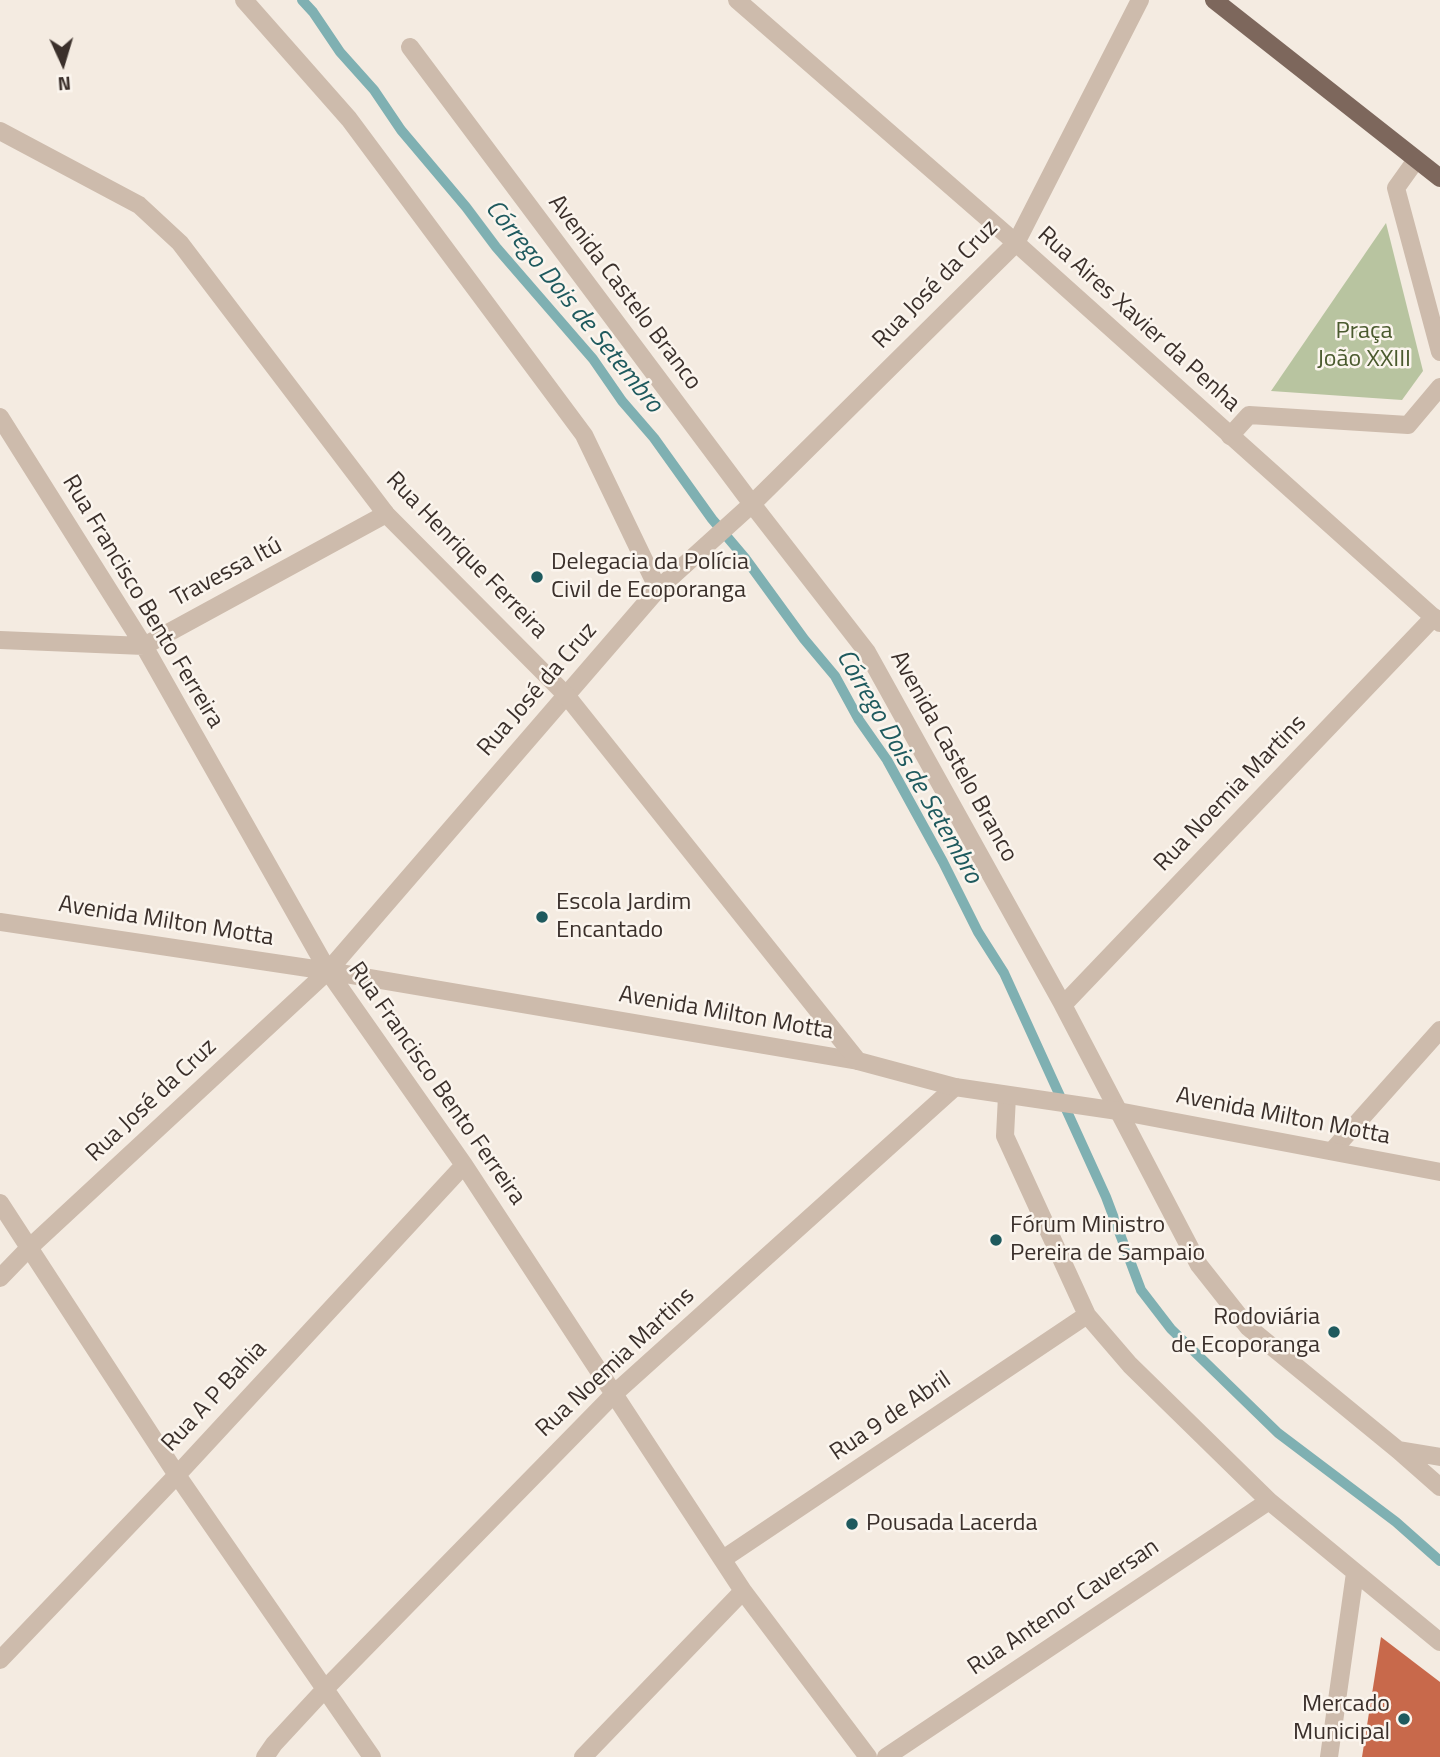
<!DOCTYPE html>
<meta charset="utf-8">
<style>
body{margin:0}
#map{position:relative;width:1440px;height:1757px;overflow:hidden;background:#f4ebe1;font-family:"Titillium Web",sans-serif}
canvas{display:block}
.north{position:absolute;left:28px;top:28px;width:70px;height:70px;-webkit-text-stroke:5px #fbf5ee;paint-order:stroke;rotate:176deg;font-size:19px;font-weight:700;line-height:28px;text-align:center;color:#3b302b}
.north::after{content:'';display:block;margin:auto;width:24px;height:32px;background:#3b302b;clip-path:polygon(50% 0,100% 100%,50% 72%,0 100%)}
</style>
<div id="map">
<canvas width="1440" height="1757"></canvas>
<div class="north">N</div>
</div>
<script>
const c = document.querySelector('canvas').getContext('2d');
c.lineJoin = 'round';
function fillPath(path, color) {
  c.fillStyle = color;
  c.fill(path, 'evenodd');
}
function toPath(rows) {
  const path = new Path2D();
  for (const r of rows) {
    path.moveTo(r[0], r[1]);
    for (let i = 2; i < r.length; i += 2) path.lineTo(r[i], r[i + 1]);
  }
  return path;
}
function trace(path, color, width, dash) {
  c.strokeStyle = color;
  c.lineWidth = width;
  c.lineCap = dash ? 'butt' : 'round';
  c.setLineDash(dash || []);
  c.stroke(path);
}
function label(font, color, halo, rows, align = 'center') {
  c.font = font + ' "Titillium Web",sans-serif';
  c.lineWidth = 5;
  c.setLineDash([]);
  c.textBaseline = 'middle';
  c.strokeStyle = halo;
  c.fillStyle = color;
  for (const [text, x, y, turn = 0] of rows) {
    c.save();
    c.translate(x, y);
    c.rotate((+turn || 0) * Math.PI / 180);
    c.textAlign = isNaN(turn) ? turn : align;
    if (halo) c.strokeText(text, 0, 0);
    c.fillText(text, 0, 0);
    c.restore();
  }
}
fillPath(toPath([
 [1386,223,1423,371,1402,400,1271,391]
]), '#b8c4a0');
trace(toPath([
 [302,0,313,12,340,52,374,90,401,130,466,207,496,247,593,359,622,401,654,438,712,519,745,558,804,639,835,676,859,720,887,760,943,862,978,932,1004,973,1106,1197,1141,1290,1171,1329,1278,1433,1396,1522,1440,1561]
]), '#7fb0b2', 10);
fillPath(toPath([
 [1381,1637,1440,1682,1440,1757,1362,1757]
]), '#c8694b');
trace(toPath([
 [1416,160,1396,188,1440,352],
 [1230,436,1249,415,1408,425,1440,387]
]), '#cdbbac', 18);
trace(toPath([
 [244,0,349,119,584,435,658,589],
 [737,0,1016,243,1440,623],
 [410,47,752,504,867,652,1063,1005,1199,1265,1248,1327,1398,1450,1440,1487],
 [0,417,144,646,328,971,464,1165,743,1591,868,1757],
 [0,640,144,646,386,514],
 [0,922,328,971,858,1061],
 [1063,1005,1434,617],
 [1007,1096,1005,1136,1087,1315,1130,1365,1269,1501,1440,1642],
 [1332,1151,1440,1030],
 [0,1203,177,1475,372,1757],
 [0,1278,29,1248,328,971,658,589,752,504,1016,243,1140,0],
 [1399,1450,1440,1457],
 [723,1559,1087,1315],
 [0,1660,177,1475,464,1165],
 [265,1757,274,1744,325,1689,615,1393,955,1087],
 [583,1757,743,1591],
 [886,1757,1269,1501],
 [1329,1757,1355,1573]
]), '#cdbbac', 18);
trace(toPath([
 [0,131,139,205,180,243,386,514,566,695,858,1061,955,1087,1118,1111,1440,1172]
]), '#cdbbac', 18);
trace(toPath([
 [1214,0,1440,178]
]), '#7d675c', 18);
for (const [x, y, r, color] of [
 [537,577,7,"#1f5a5e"],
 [542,917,7,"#1f5a5e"],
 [996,1240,7,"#1f5a5e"],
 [1334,1332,7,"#1f5a5e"],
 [852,1524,7,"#1f5a5e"],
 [1404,1719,7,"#1f5a5e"]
]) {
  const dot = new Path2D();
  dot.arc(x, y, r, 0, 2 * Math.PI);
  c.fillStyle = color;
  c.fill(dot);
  trace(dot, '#fbf5ee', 2.5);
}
label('24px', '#3b302b', '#fbf5ee', [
 ["Rua José da Cruz",936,285,-46],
 ["Avenida Castelo Branco",624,293,53],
 ["Rua Aires Xavier da Penha",1138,320,42],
 ["Rua Henrique Ferreira",466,556,46],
 ["Travessa Itú",227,573,-28],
 ["Rua Francisco Bento Ferreira",142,602,59],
 ["Rua José da Cruz",538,690,-49],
 ["Avenida Castelo Branco",953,757,61],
 ["Rua Noemia Martins",1231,794,-46],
 ["Avenida Milton Motta",166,922,9],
 ["Avenida Milton Motta",726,1014,10],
 ["Rua Francisco Bento Ferreira",436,1084,55],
 ["Rua José da Cruz",152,1101,-43],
 ["Avenida Milton Motta",1283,1117,11],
 ["Rua Noemia Martins",616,1363,-43],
 ["Rua A P Bahia",215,1397,-47],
 ["Rua 9 de Abril",891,1417,-34],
 ["Rua Antenor Caversan",1064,1608,-34]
]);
label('24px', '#4a5a2e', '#fbf5ee', [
 ["Praça",1364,332],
 ["João XXIII",1364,360]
]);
label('24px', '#3b302b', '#fbf5ee', [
 ["Delegacia da Polícia",551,563],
 ["Civil de Ecoporanga",551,591],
 ["Escola Jardim",556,903],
 ["Encantado",556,931],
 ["Fórum Ministro",1010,1226],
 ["Pereira de Sampaio",1010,1254],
 ["Rodoviária",1320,1318,"right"],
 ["de Ecoporanga",1320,1346,"right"],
 ["Pousada Lacerda",866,1524],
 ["Mercado",1390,1705,"right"],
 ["Municipal",1390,1733,"right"]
], 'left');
label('italic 26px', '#1f5a5e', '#fbf5ee', [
 ["Córrego Dois de Setembro",573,307,51],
 ["Córrego Dois de Setembro",908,767,60]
]);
</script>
